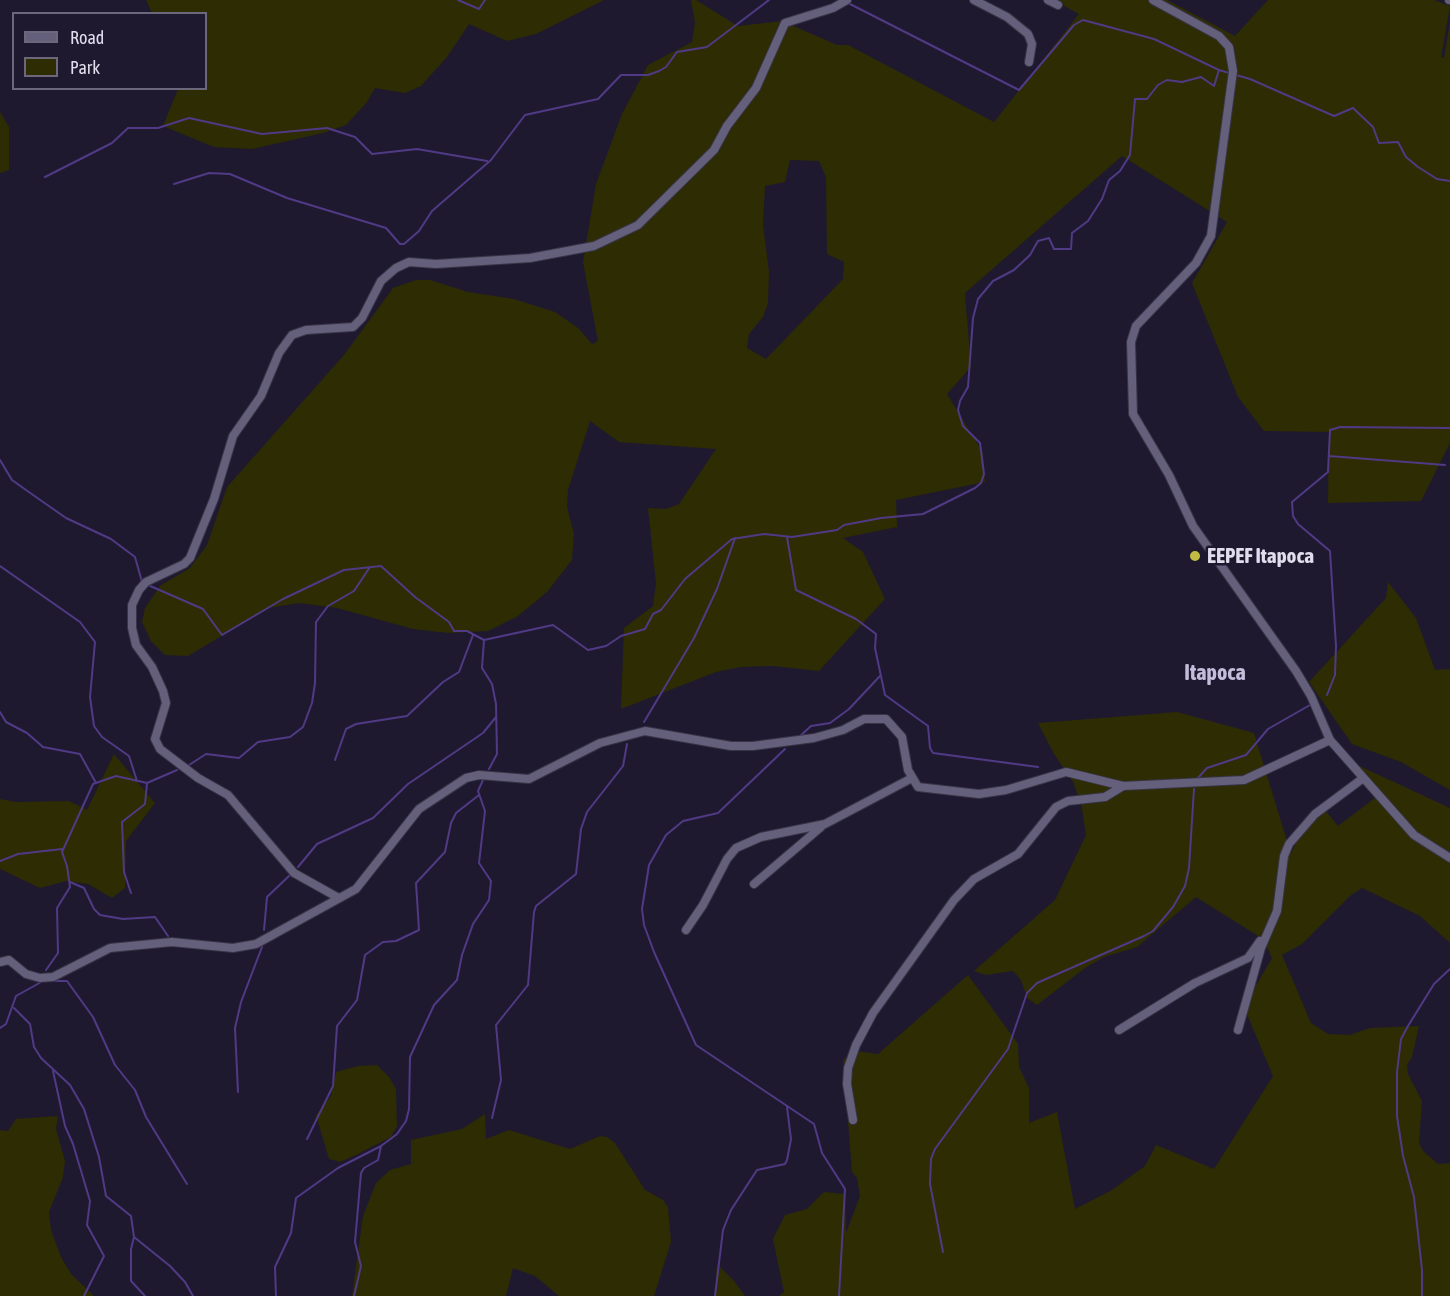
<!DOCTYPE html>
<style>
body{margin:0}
#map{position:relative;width:1450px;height:1296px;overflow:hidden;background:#1f1930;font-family:"Asap Condensed",sans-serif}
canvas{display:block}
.legend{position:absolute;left:12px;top:12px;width:195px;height:78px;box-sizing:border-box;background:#1f1930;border:2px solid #6c677b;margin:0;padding:8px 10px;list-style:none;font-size:18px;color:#e0ddec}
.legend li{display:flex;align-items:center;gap:12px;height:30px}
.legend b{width:30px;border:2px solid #6c677b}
</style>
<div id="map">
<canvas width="1450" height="1296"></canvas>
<ul class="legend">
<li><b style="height:8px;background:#645f7a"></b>Road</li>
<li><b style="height:16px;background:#2d2c02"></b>Park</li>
</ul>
</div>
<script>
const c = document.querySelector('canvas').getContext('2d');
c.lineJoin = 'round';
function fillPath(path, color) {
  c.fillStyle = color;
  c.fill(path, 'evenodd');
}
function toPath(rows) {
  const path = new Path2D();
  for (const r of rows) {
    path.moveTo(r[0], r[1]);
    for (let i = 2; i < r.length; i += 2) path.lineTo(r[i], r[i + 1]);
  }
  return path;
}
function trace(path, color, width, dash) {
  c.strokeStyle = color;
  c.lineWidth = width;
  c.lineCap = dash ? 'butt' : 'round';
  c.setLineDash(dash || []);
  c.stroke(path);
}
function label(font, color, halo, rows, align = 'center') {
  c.font = font + ' "Asap Condensed",sans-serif';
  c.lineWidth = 5;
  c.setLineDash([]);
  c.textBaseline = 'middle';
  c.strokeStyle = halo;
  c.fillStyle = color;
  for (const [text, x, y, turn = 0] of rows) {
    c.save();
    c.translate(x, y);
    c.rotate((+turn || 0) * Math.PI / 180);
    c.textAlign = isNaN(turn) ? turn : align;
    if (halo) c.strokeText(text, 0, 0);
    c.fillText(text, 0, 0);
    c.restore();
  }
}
fillPath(toPath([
 [146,0,604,0,536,34,507,41,469,24,447,57,421,86,405,93,375,88,367,102,346,125,323,133,252,149,214,147,163,126,178,89,206,88,206,14,152,13],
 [691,0,696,0,738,26,782,21,837,45,848,45,994,122,1079,14,1053,0,1167,0,1235,36,1268,0,1434,0,1450,6,1441,57,1444,58,1450,22,1450,443,1421,501,1328,503,1329,432,1264,431,1238,397,1192,283,1227,222,1122,156,965,293,971,367,947,394,983,453,985,482,896,500,897,527,843,538,863,552,885,599,819,671,773,666,741,667,716,672,621,709,624,628,653,606,656,583,648,508,666,509,679,504,716,449,619,442,590,421,568,490,567,507,574,534,572,560,547,592,518,616,488,631,448,633,413,629,337,608,299,603,268,608,188,656,165,655,151,641,142,622,145,608,161,585,190,568,207,545,227,487,344,355,393,288,416,280,430,280,468,292,514,299,555,312,578,328,592,344,598,341,583,262,596,184,622,114,648,65,692,42,695,23],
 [790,160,819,161,826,177,827,254,844,262,843,279,766,359,747,348,749,334,763,317,768,303,769,272,763,225,765,186,785,182],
 [0,112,9,127,9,170,0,173],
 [1388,582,1416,618,1435,670,1450,669,1450,790,1401,762,1352,744,1309,682,1386,598],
 [1177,712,1254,733,1291,854,1300,834,1310,821,1326,811,1338,826,1376,797,1353,763,1450,808,1450,943,1420,916,1362,888,1350,896,1302,944,1282,955,1311,1023,1328,1034,1350,1035,1370,1028,1419,1026,1412,1057,1407,1065,1408,1074,1422,1101,1419,1143,1423,1151,1438,1164,1450,1163,1450,1296,779,1296,784,1292,773,1239,785,1215,807,1209,824,1192,845,1194,846,1233,860,1196,857,1178,852,1172,843,1060,856,1051,878,1054,968,975,1018,1044,1019,1067,1029,1088,1029,1123,1057,1112,1075,1209,1112,1190,1145,1166,1156,1145,1214,1169,1273,1076,1246,1012,1251,994,1272,958,1263,939,1196,897,1137,947,1104,957,1085,968,1037,1005,1027,998,1021,980,1013,971,986,975,974,971,1055,900,1086,835,1081,803,1073,782,1054,754,1038,723],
 [114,754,155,803,126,841,125,888,112,898,88,884,66,881,40,888,0,869,0,799,16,802,69,801,87,810],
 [377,1065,389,1077,396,1089,397,1126,391,1137,356,1155,340,1162,329,1159,316,1115,331,1096,336,1072,358,1066],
 [485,1114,486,1139,509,1130,570,1149,600,1136,607,1137,615,1143,645,1190,663,1200,668,1207,671,1242,654,1296,559,1296,535,1276,513,1268,506,1296,352,1296,363,1216,376,1183,390,1170,411,1164,411,1140,462,1129],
 [58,1116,56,1129,65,1161,63,1177,49,1212,51,1230,61,1257,71,1274,94,1296,0,1296,0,1130,8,1131,16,1119],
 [717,1264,734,1281,745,1296,715,1296]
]), '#2d2c02');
trace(toPath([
 [458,0,479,9,485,0],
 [848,3,1019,90,1074,25,1083,20,1154,39,1219,70,1250,79,1334,116,1353,108,1373,127,1379,143,1398,142,1406,157,1418,167,1437,179,1450,181],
 [45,177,112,143,128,128,158,128,189,118,262,134,327,128,355,137,372,154,417,149,487,161],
 [174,184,209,173,230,174,287,198,386,228,400,244,404,244,419,231,432,211,491,160,525,115,598,99,621,75,648,75,659,71,666,67,677,52,707,47,769,0],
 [1329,456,1445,465],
 [0,460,12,480,26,490,66,518,111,539,135,557,142,582],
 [787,537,796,590,856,619,876,634,875,648,885,695,928,726,930,748,933,753,1038,767],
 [0,566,80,622,95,642,90,697,94,726,102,737,129,756,137,781],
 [148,585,203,609,222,635,283,599,344,570,381,566,415,597,449,622,454,631,467,631,484,640,553,625,588,650,606,646,621,636,645,629,653,614,661,610,685,579,732,539,764,534,792,537,837,530,844,525,881,518,923,514,975,488,981,483,984,474,980,443,963,426,958,410,960,401,968,387,973,318,978,299,993,281,1014,270,1030,255,1038,241,1049,238,1054,249,1071,249,1072,233,1088,221,1102,199,1109,180,1120,171,1130,155,1135,99,1147,99,1158,85,1167,80,1182,82,1201,77,1214,86,1219,70],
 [484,640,482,668,492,684,496,704,497,754,489,769],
 [1327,695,1335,675,1336,646,1330,551,1298,524,1293,516,1292,502,1328,472,1330,430,1340,427,1450,428],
 [0,712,6,722,27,733,43,747,80,754,96,783],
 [644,722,694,638,717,589,735,538],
 [799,737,811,726,830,723,849,709,880,676],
 [785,749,718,813,683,821,666,835,649,865,642,909,644,925,654,952,696,1045,814,1124,822,1153,845,1189,839,1296],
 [335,760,346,729,356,724,407,716,443,682,459,672,473,635],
 [186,767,206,754,239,758,258,742,290,737,303,727,312,703,315,683,316,622,328,606,354,591,370,567],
 [1197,779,1207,768,1246,755,1268,729,1310,705],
 [0,861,18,854,62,849],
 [298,867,317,844,373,818,408,784,483,733,496,717],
 [70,882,84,888,94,909,100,915,123,919,155,917,168,936],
 [131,893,124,872,122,822,145,804,147,783],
 [264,930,267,897,289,876],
 [46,970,58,953,57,908,70,887,67,866,62,852,93,784,116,776,147,783,177,770],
 [52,981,67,981,93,1017,115,1065,135,1090,146,1117,187,1184],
 [14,1008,30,1024,34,1047,41,1058,70,1085,84,1109,99,1157,106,1196,131,1216,134,1237,131,1249,131,1281,145,1296],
 [0,1028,6,1024,16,996,43,981],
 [53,1071,65,1126,73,1144,90,1201,87,1225,104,1256,84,1296],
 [238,1092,235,1028,241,1002,262,947],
 [492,1118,501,1080,496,1025,528,985,534,912,536,906,576,874,581,829,587,812,623,766,627,744],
 [307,1139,333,1086,337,1026,357,1000,365,955,383,942,396,941,419,930,416,883,445,852,451,823,456,813,479,795],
 [134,1237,170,1266,185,1282,193,1296],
 [943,1252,930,1184,931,1159,935,1149,1008,1049,1027,993,1037,983,1144,936,1153,931,1173,907,1185,886,1189,868,1194,789],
 [276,1296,275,1267,291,1233,296,1198,338,1168,381,1146,397,1134,406,1121,409,1109,410,1057,434,1005,457,980,462,955,473,924,489,900,491,881,479,863,485,811,478,791,483,780],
 [354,1296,361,1266,355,1242,361,1173,364,1168,378,1160,381,1146],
 [715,1296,723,1230,731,1210,757,1170,785,1164,787,1160,791,1139,787,1107],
 [1422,1296,1422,1270,1414,1197,1403,1156,1397,1116,1397,1072,1401,1039,1408,1026,1434,984,1450,969]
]), '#503a85', 2);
const minor = toPath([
 [974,0,1007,17,1028,34,1032,44,1029,62],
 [1048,0,1058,5],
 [1153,0,1219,36,1229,47,1233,71,1211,236,1196,263,1136,326,1131,342,1133,414,1169,475,1193,526,1296,671,1311,696,1330,740,1414,835,1450,858],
 [1449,0,1450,0],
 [754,884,821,827],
 [337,897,294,873,228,795,198,778,160,749,155,739,166,703,163,691,152,667,136,645,132,628,132,605,139,590,146,582,184,564,190,558,214,499,233,436,261,396,279,353,292,335,306,330,353,327,362,318,381,281,396,268,409,262,436,264,530,258,594,246,638,225,714,150,727,126,756,88,785,23,833,8,847,0],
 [686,930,703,905,727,859,736,848,761,837,825,824,912,778],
 [0,962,9,960,26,974,40,978,53,977,110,948,172,942,233,948,256,944,356,889,419,809,466,778,479,775,529,779,600,743,645,731,731,746,753,746,814,738,843,730,864,719,886,719,902,737,908,770,918,787,979,794,1006,790,1066,772,1123,786,1244,780,1330,740],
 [1119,1030,1195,983,1248,958,1260,941],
 [1238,1030,1261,948,1277,911,1284,856,1289,844,1315,814,1362,779],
 [853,1120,847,1084,848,1068,856,1045,873,1013,954,900,974,879,1018,854,1056,807,1068,801,1105,797,1123,786]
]);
trace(minor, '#383446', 10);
trace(minor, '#645f7a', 8);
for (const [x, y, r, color] of [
 [1195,556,6,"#bfbe41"]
]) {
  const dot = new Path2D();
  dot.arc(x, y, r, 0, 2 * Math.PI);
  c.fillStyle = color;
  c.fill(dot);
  trace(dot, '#1f1930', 2);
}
label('bold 21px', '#e0ddec', '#1f1930', [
 ["EEPEF Itapoca",1207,556]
], 'left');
label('bold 22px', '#c3bddb', '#1f1930', [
 ["Itapoca",1215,673]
]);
</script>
